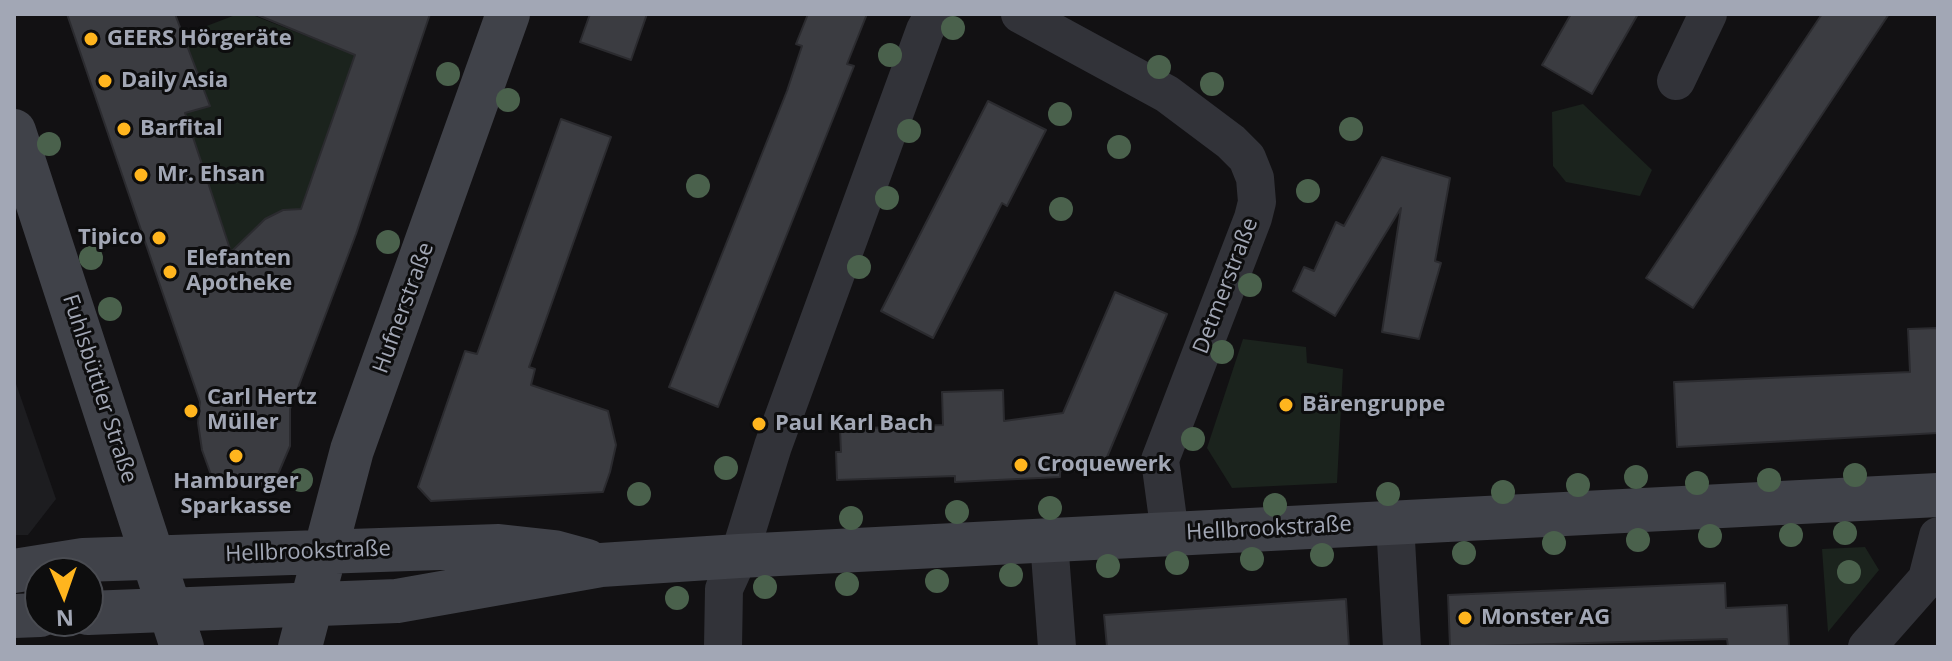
<!DOCTYPE html>
<meta charset="utf-8">
<style>
body{margin:0}
#map{position:relative;width:1952px;height:661px;overflow:hidden;background:#121113;font-family:"Open Sans",sans-serif}
canvas{display:block}
.frame{position:absolute;inset:0;border:16px solid #a2a7b5;pointer-events:none}
.north{position:absolute;left:24px;top:557px;width:80px;height:80px;box-sizing:border-box;background:#0d0d0e;border:2px solid #494b51;border-radius:50%;rotate:178deg;font-size:22px;font-weight:700;line-height:32px;text-align:center;color:#a2a7b5}
.north::after{content:'';display:block;margin:auto;width:28px;height:36px;background:#ffb51e;clip-path:polygon(50% 0,100% 100%,50% 72%,0 100%)}
</style>
<div id="map">
<canvas width="1952" height="661"></canvas>
<div class="frame"></div>
<div class="north">N</div>
</div>
<script>
const c = document.querySelector('canvas').getContext('2d');
c.lineJoin = 'round';
function fillPath(path, color) {
  c.fillStyle = color;
  c.fill(path, 'evenodd');
}
function toPath(rows) {
  const path = new Path2D();
  for (const r of rows) {
    path.moveTo(r[0], r[1]);
    for (let i = 2; i < r.length; i += 2) path.lineTo(r[i], r[i + 1]);
  }
  return path;
}
function trace(path, color, width, dash) {
  c.strokeStyle = color;
  c.lineWidth = width;
  c.lineCap = dash ? 'butt' : 'round';
  c.setLineDash(dash || []);
  c.stroke(path);
}
function label(font, color, halo, rows, align = 'center') {
  c.font = font + ' "Open Sans",sans-serif';
  c.lineWidth = 6;
  c.setLineDash([]);
  c.textBaseline = 'middle';
  c.strokeStyle = halo;
  c.fillStyle = color;
  for (const [text, x, y, turn = 0] of rows) {
    c.save();
    c.translate(x, y);
    c.rotate((+turn || 0) * Math.PI / 180);
    c.textAlign = isNaN(turn) ? turn : align;
    if (halo) c.strokeText(text, 0, 0);
    c.fillText(text, 0, 0);
    c.restore();
  }
}
fillPath(toPath([
 [14,378,56,499,28,535,14,535]
]), '#1d1d20');
fillPath(toPath([
 [238,14,250,14,355,55,300,212,283,210,265,219,232,254,185,113,210,106,183,35],
 [1583,104,1652,170,1640,196,1566,182,1553,166,1552,112],
 [1243,339,1306,347,1307,363,1343,369,1337,483,1232,488,1207,448],
 [1865,547,1879,570,1828,632,1822,549]
]), '#1b231d');
const building = toPath([
 [67,14,175,14,210,106,185,113,231,252,265,219,283,210,301,209,355,55,255,14,430,14,356,234,290,409,290,446,273,486,215,486,202,450,198,423,200,402,67,14],
 [590,14,647,14,631,60,580,42,590,14],
 [808,14,867,14,847,64,854,66,718,407,669,387,787,91,802,46,796,44,808,14],
 [1571,14,1638,14,1592,94,1542,65,1571,14],
 [1822,14,1889,14,1693,308,1646,278,1822,14],
 [988,101,1046,130,1007,206,1002,203,933,338,881,311,988,101],
 [561,119,611,137,529,367,535,369,531,385,608,411,616,445,610,472,603,492,431,501,418,487,465,351,477,354,561,119],
 [1382,157,1450,178,1435,261,1441,263,1419,339,1382,332,1401,208,1335,316,1293,291,1304,267,1314,271,1336,222,1344,226,1382,157],
 [1115,292,1167,314,1105,462,1093,470,1060,471,1060,477,955,482,955,476,837,480,836,452,841,452,840,429,943,425,942,392,1003,390,1004,421,1063,413,1115,292],
 [1938,328,1938,433,1677,447,1674,382,1910,372,1908,329,1938,328],
 [1725,583,1726,608,1787,605,1789,647,1728,647,1727,639,1450,647,1448,595,1725,583],
 [1346,599,1349,647,1107,647,1104,615,1346,599]
]);
fillPath(building, '#3b3c41');
trace(building, '#2b2b2f', 2);
trace(toPath([
 [1020,14,1167,94,1231,142,1247,158,1255,178,1257,202,1253,218,1160,460,1170,534],
 [1676,81,1708,14],
 [1395,523,1402,647],
 [1049,541,1057,647],
 [723,647,724,589,739,556,773,446,925,30,934,14],
 [1867,647,1927,579,1938,536]
]), '#323339', 38);
trace(toPath([
 [14,131,182,647],
 [14,571,83,560,499,546,554,552,587,561],
 [88,613,397,601,601,565,739,556,1938,495],
 [14,616,40,615],
 [300,647,352,450,508,14]
]), '#404249', 44);
c.fillStyle = '#4a614c';
for (const [x, y] of [
 [953,28],
 [890,55],
 [1159,67],
 [448,74],
 [1212,84],
 [508,100],
 [1060,114],
 [1351,129],
 [909,131],
 [49,144],
 [1119,147],
 [698,186],
 [1308,191],
 [887,198],
 [1061,209],
 [388,242],
 [91,258],
 [859,267],
 [1250,285],
 [110,309],
 [1222,352],
 [1193,439],
 [726,468],
 [1855,475],
 [1636,477],
 [301,480],
 [1769,480],
 [1697,483],
 [1578,485],
 [1503,492],
 [639,494],
 [1388,494],
 [1275,505],
 [1050,508],
 [957,512],
 [851,518],
 [1845,533],
 [1791,535],
 [1710,536],
 [1638,540],
 [1554,543],
 [1464,553],
 [1322,555],
 [1252,559],
 [1177,563],
 [1108,566],
 [1849,572],
 [1011,575],
 [937,581],
 [847,584],
 [765,587],
 [677,598]
]) {
  c.beginPath();
  c.arc(x, y, 12, 0, 2 * Math.PI);
  c.fill();
}
for (const [x, y, r, color] of [
 [91,39,8,"#ffb51e"],
 [105,81,8,"#ffb51e"],
 [124,129,8,"#ffb51e"],
 [141,175,8,"#ffb51e"],
 [159,238,8,"#ffb51e"],
 [170,272,8,"#ffb51e"],
 [1286,405,8,"#ffb51e"],
 [191,411,8,"#ffb51e"],
 [759,424,8,"#ffb51e"],
 [236,456,8,"#ffb51e"],
 [1021,465,8,"#ffb51e"],
 [1465,618,8,"#ffb51e"]
]) {
  const dot = new Path2D();
  dot.arc(x, y, r, 0, 2 * Math.PI);
  c.fillStyle = color;
  c.fill(dot);
  trace(dot, '#0d0d0e', 3);
}
label('bold 22px', '#a2a7b5', '#0d0d0e', [
 ["GEERS Hörgeräte",107,39],
 ["Daily Asia",121,81],
 ["Barfital",140,129],
 ["Mr. Ehsan",157,175],
 ["Tipico",143,238,"right"],
 ["Elefanten",186,259],
 ["Apotheke",186,284],
 ["Carl Hertz",207,398],
 ["Müller",207,423],
 ["Bärengruppe",1302,405],
 ["Paul Karl Bach",775,424],
 ["Croquewerk",1037,465],
 ["Hamburger",236,482,"center"],
 ["Sparkasse",236,507,"center"],
 ["Monster AG",1481,618]
], 'left');
label('22px', '#a2a7b5', '#0d0d0e', [
 ["Detmerstraße",1226,286,-69],
 ["Hufnerstraße",404,308,-70],
 ["Fuhlsbüttler Straße",99,389,72],
 ["Hellbrookstraße",1269,529,-3],
 ["Hellbrookstraße",308,552,-2]
]);
</script>
